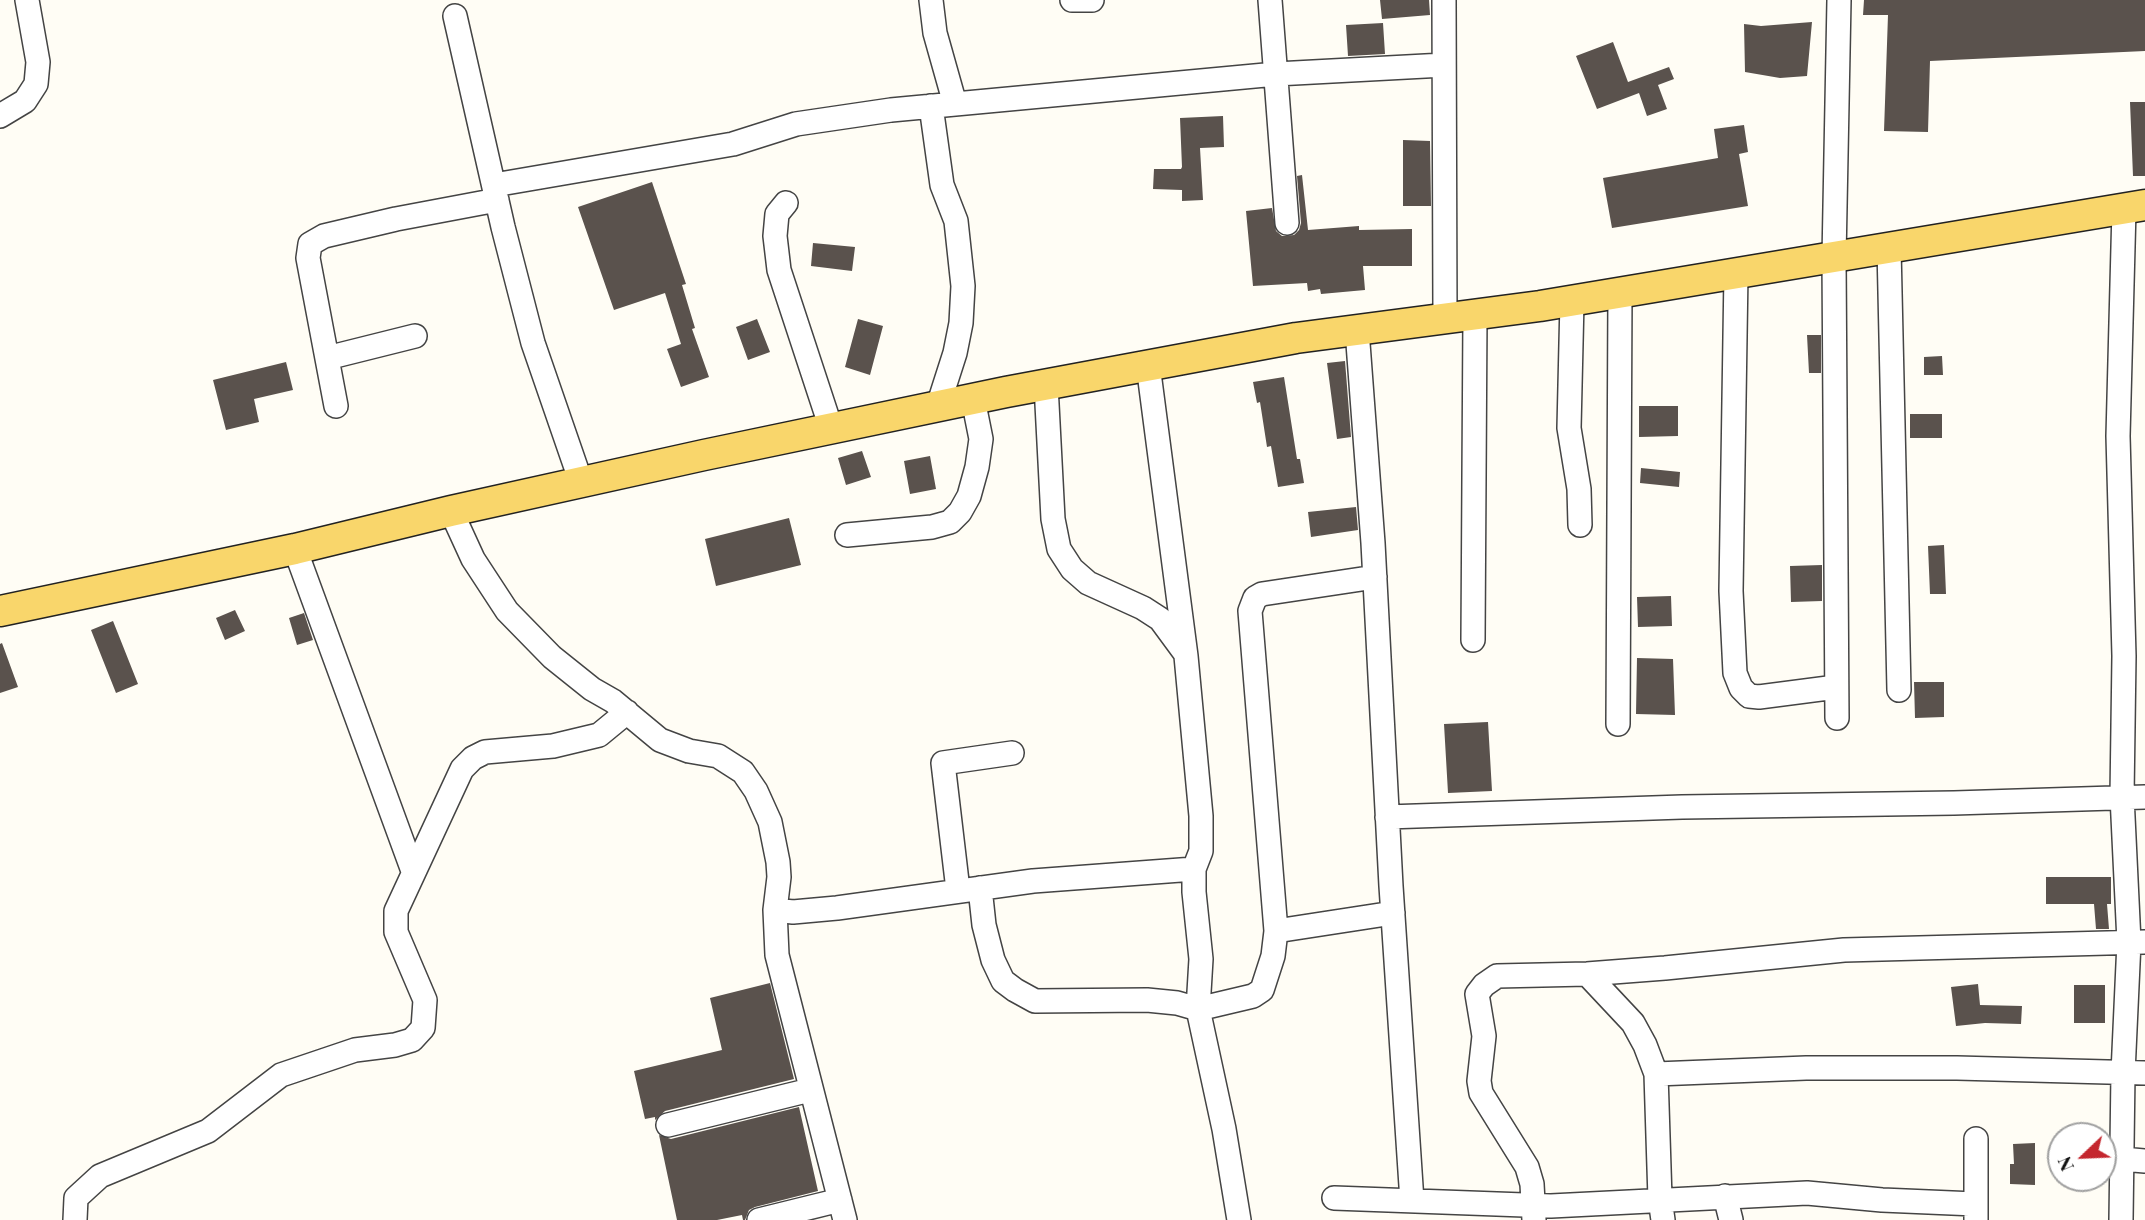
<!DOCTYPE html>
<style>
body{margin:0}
#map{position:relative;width:2145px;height:1220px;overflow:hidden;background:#fffdf5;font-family:"Playfair Display",serif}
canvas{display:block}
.north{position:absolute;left:2047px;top:1122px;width:70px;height:70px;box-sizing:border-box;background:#fff;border:2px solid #a0a0a0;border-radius:50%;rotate:247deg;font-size:19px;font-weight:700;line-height:28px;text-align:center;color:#111}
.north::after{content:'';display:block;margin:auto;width:24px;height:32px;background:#c4262e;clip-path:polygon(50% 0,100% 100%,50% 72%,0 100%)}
</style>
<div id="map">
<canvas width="2145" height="1220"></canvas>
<div class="north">N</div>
</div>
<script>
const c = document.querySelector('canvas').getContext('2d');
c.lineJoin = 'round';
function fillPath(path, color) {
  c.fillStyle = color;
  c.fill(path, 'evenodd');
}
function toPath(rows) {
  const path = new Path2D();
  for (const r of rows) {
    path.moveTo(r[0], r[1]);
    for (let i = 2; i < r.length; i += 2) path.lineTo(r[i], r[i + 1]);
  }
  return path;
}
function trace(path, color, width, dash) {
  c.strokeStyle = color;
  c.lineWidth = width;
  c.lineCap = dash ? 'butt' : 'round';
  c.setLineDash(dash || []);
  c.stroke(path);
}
fillPath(toPath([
 [1380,0,1429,0,1430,15,1382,19],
 [1864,0,2145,0,2145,51,1930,61,1928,132,1884,131,1888,15,1863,15],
 [1812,22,1807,76,1780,78,1745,72,1744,24,1761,26],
 [1383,23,1385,54,1348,56,1346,25],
 [1613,42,1628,82,1669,67,1674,79,1658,85,1667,109,1647,116,1639,93,1597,109,1576,56],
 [2130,102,2145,102,2145,176,2133,176],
 [1223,116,1224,147,1200,148,1203,200,1182,201,1182,190,1153,189,1154,169,1181,169,1182,167,1180,118],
 [1744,125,1748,152,1739,154,1748,206,1612,228,1603,178,1718,158,1714,129],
 [1403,140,1430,141,1431,206,1403,206],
 [1302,175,1308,230,1359,226,1359,230,1412,229,1412,266,1363,266,1365,290,1321,294,1320,289,1308,291,1307,283,1253,286,1246,211,1272,208,1276,231,1282,236,1294,235,1299,230,1301,223,1297,176],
 [652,182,686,284,682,285,695,328,692,329,709,377,681,387,667,349,681,344,665,293,614,310,578,207],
 [813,243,855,247,852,271,811,266],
 [757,319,770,352,748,360,736,327],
 [858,319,883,326,870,375,845,367],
 [1807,335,1821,335,1821,373,1809,373],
 [1942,356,1943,375,1924,375,1924,357],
 [1345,361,1351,437,1337,439,1327,363],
 [286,362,293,390,254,399,259,422,226,430,213,380],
 [1284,377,1297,459,1300,459,1304,483,1278,487,1271,446,1267,447,1260,402,1257,403,1253,382],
 [1639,406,1678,406,1678,436,1639,437],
 [1910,414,1942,414,1942,438,1910,438],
 [862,451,871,477,846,485,838,458],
 [930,456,936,489,910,494,904,461],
 [1641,468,1680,472,1679,487,1640,483],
 [1356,507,1358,530,1311,537,1308,512],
 [789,518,801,565,716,586,705,539],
 [1944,545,1946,594,1930,594,1928,546],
 [1822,565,1822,601,1791,602,1790,566],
 [1671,596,1672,626,1638,627,1637,597],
 [235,610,245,631,225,640,216,618],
 [304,613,313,640,297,645,289,618],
 [113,621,138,684,116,693,91,630],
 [2,643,18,687,0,693,0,644],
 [1637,658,1673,659,1675,715,1636,714],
 [1914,682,1944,682,1944,717,1915,718],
 [1488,722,1492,791,1448,793,1444,724],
 [2046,877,2111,877,2111,904,2107,904,2109,929,2096,929,2094,904,2046,904],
 [770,983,794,1079,665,1111,655,1120,655,1117,645,1119,634,1071,722,1050,710,998],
 [1978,984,1980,1005,2022,1006,2021,1024,1985,1023,1956,1026,1951,987],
 [2074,985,2105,985,2105,1023,2074,1023],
 [799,1107,818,1191,755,1207,749,1210,745,1220,743,1220,742,1215,717,1220,677,1220,659,1135,671,1139],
 [2035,1143,2035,1185,2010,1184,2010,1164,2014,1164,2013,1144]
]), '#5a524d');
const minor = toPath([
 [931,0,935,33,955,104],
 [1072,0,1092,0],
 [1270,0,1287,223],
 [1444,0,1445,318],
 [455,16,503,227,533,343,581,482],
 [931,106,942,185,956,221,963,286,961,323,955,353,938,406],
 [0,116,25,101,36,84,38,62,27,0],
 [494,185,733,144,796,124,891,110,1276,74,1444,65],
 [786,203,777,214,775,236,779,270,831,428],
 [1889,248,1899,690],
 [1736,273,1731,591,1735,673,1741,688,1749,696,1759,697,1836,687],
 [1572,301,1569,428,1579,489,1580,525],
 [1357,330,1373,543,1391,886,1412,1201],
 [327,358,415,336],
 [1148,365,1186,656,1201,816,1201,851,1194,869,1194,892,1201,959,1198,1009,1253,996,1262,990,1273,956,1276,931,1250,611,1255,598,1262,594,1375,577],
 [1046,385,1053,519,1059,549,1072,569,1088,583,1143,608,1160,619,1185,653],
 [336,406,308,258,310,244,324,236,396,219,497,200],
 [451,511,473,559,507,611,552,657,592,689,613,701,660,740,689,751,718,756,743,772,756,791,770,822,778,862,779,877,775,910,777,955,845,1220],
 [847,535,932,527,950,522,960,512,969,496,977,467,981,439,973,399],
 [295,549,413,871],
 [1473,640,1475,315],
 [1837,718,1834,258,1839,0],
 [1618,724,1620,291],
 [1387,817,1682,807,1954,803,2145,797],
 [980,888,984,925,993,960,1003,981,1015,990,1035,1001,1147,1000,1177,1003,1198,1009,1224,1129,1239,1220],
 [958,890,943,763,1012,753],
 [775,910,793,912,837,908,1033,881,1194,869],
 [1276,931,1393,913],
 [1587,974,1633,1023,1645,1045,1656,1074,1660,1199,1663,1220],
 [1656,1074,1806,1068,1957,1068,2145,1073],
 [668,1125,810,1090],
 [1976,1139,1976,1220],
 [2122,1159,2145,1161],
 [1725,1196,1731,1220],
 [1334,1198,1551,1206,1807,1193,1882,1200,1975,1204],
 [75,1220,76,1198,100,1176,208,1131,281,1075,355,1050,395,1045,412,1040,423,1028,425,1000,396,932,396,911,462,769,473,758,485,752,553,746,599,735,627,712],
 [759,1220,840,1200],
 [1534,1220,1532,1184,1527,1167,1481,1093,1479,1081,1484,1036,1477,994,1484,985,1497,976,1587,974,1665,968,1844,950,2145,942],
 [2121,1220,2123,1073,2129,942,2122,796,2124,656,2118,436,2124,209]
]);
const major = toPath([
 [0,611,295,549,451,511,704,455,1006,392,1296,338,1540,306,2145,205]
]);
trace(minor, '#444', 26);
trace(major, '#222', 33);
trace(minor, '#fff', 23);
trace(major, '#f9d66b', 30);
</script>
